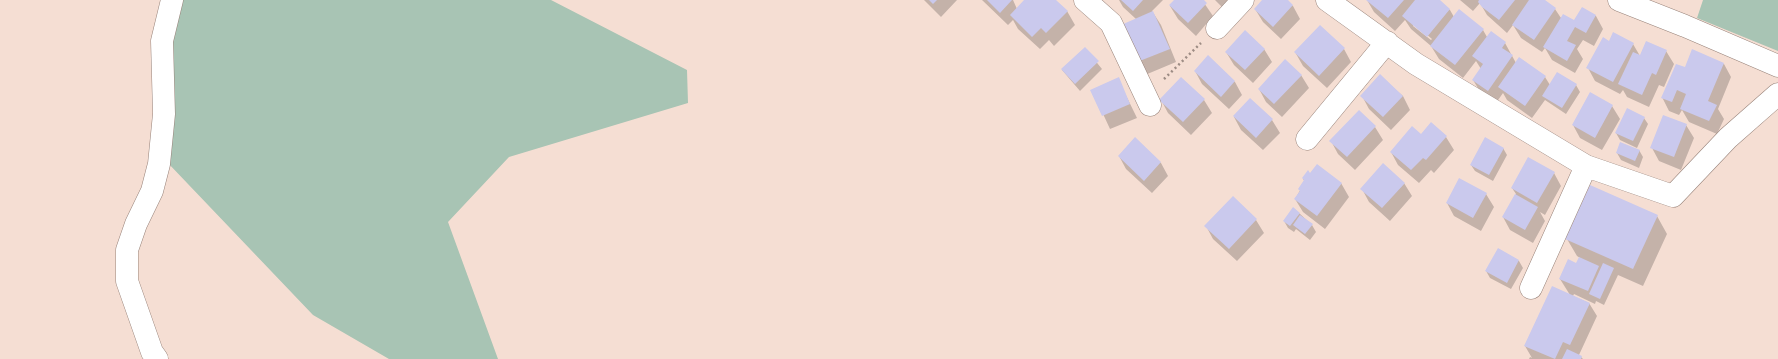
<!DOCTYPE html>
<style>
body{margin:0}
canvas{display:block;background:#f5ded3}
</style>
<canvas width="1778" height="359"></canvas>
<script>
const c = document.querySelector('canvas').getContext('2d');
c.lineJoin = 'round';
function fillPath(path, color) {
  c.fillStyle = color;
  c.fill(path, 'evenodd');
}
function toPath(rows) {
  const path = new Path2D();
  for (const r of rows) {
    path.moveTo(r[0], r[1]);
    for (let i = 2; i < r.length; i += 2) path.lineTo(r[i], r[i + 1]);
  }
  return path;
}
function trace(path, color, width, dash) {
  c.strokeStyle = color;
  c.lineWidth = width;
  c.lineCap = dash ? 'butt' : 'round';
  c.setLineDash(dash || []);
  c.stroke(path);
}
fillPath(toPath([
 [169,0,551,0,687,70,688,103,509,157,448,222,498,359,389,359,313,315,167,162],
 [1703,0,1778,0,1778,51,1697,18]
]), '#a8c4b4');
fillPath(toPath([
 [924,0,957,0,941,17],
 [982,0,1013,0,1017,9,1026,0,1055,0,1067,11,1075,25,1054,46,1049,40,1040,49,1018,29,1013,20,1008,25],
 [1119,0,1163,0,1152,11,1161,25,1176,62,1145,75,1137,62,1136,19,1123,7],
 [1175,0,1202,0,1213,16,1196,36,1178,19,1170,6],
 [1215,0,1246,0,1228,13],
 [1263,0,1287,0,1293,6,1300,19,1281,39,1263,22,1255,9],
 [1367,0,1438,0,1450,10,1454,17,1459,11,1483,30,1487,37,1491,32,1505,43,1516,63,1545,77,1550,85,1576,85,1580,92,1566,114,1545,100,1532,118,1507,100,1503,93,1496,103,1481,93,1473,80,1481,69,1476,61,1463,78,1439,59,1431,46,1411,29,1405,20,1395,31,1374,12],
 [1413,23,1432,39,1431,40,1413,26],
 [1460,0,1543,0,1555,9,1561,18,1575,22,1582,8,1596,16,1603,29,1594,46,1583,40,1577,49,1583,59,1575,73,1552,60,1545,48,1542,52,1521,38,1513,25,1507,33,1487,15,1480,3,1473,11],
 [1609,42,1633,44,1640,56,1666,51,1674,64,1664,87,1659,85,1649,107,1627,97,1623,90,1620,94,1595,81,1588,68],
 [1085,48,1102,69,1080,91,1062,70],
 [1264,49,1272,62,1253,83,1234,65,1226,52],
 [1344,49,1351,62,1327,88,1303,66,1295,52],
 [1208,57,1235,82,1242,95,1229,109,1202,84,1195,71],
 [1724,64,1731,77,1718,109,1724,119,1717,134,1689,122,1682,110,1679,115,1669,111,1662,97,1685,69],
 [1301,75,1309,88,1282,117,1266,102,1259,89],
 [1380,76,1403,96,1410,110,1391,130,1369,109,1362,96],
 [1118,79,1137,118,1110,129,1092,90],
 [1161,100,1204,100,1212,113,1191,135,1168,113],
 [1612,106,1620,119,1602,150,1580,138,1573,125],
 [1234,117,1272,120,1280,133,1263,150,1241,130],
 [1644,118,1648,124,1637,148,1620,140,1616,133],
 [1686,125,1694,138,1681,170,1659,161,1652,148],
 [1375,127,1383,140,1355,170,1338,154,1331,141],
 [1421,135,1446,137,1454,150,1434,173,1431,170,1419,183,1398,165,1391,152],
 [1135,139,1161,163,1168,176,1152,193,1126,169,1119,156],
 [1503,148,1507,155,1493,181,1475,171,1471,165],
 [1639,150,1643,157,1639,168,1621,160,1617,153],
 [1554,173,1561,186,1545,215,1540,212,1545,221,1533,243,1510,230,1503,217,1516,194,1512,188],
 [1303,179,1341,183,1349,197,1325,229,1303,212,1295,199,1305,182],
 [1404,183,1412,196,1390,221,1369,202,1362,189],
 [1486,194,1494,207,1481,231,1454,216,1447,203],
 [1233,197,1256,220,1264,233,1237,261,1213,239,1206,226],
 [1299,213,1312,225,1316,232,1310,240,1296,229,1294,232,1288,228,1284,221],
 [1657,216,1667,234,1643,286,1618,275,1604,305,1596,301,1595,304,1574,294,1573,296,1589,303,1597,316,1579,355,1583,359,1529,359,1530,357,1532,358,1525,346,1570,295,1560,279,1576,264,1580,258,1577,256,1567,239],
 [1498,250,1519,261,1523,268,1511,289,1490,278,1486,271]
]), '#0003');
fillPath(toPath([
 [929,0,937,0,933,4],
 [987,0,1012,0,1000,13],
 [1024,0,1056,0,1068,11,1046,33,1041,28,1032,37,1010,15],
 [1121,0,1143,0,1133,11],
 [1174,0,1204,0,1207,3,1188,23,1169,5],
 [1262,0,1288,0,1293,5,1273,27,1254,9],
 [1366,0,1404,0,1388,18],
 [1415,0,1440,0,1450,9,1427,37,1402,16],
 [1479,0,1515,0,1499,20,1482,7,1478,2],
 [1529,0,1545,0,1556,8,1534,40,1512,25],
 [1582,7,1596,15,1586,33,1575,27,1567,41,1576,45,1567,61,1543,47,1563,14,1574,20],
 [1459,9,1484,29,1455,65,1430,46],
 [1153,11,1170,49,1137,62,1121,25],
 [1320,25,1345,48,1319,76,1294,52],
 [1245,30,1265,49,1245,70,1225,52],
 [1491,31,1506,42,1502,48,1513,55,1488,91,1472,80,1483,64,1472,56],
 [1613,32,1634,43,1613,82,1586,68,1603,37,1609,41],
 [1646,41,1667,50,1656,75,1652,73,1642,95,1618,84,1633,52,1640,55],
 [1085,47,1099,61,1075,84,1061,69],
 [1692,49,1724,63,1708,101,1717,105,1709,121,1680,109,1686,94,1677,90,1672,102,1661,98,1676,64,1685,67],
 [1208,55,1235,81,1221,97,1194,71],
 [1519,57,1546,76,1525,106,1498,87],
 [1285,59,1302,75,1274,104,1258,89],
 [1557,72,1577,84,1562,108,1542,96],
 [1380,74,1403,96,1383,117,1360,96],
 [1119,77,1130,104,1102,116,1090,90],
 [1181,77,1205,99,1183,122,1159,100],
 [1590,92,1613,105,1595,138,1572,125],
 [1250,98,1273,119,1256,138,1233,116],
 [1627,108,1645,117,1633,141,1615,133],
 [1359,110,1376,126,1347,157,1329,141],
 [1663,115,1687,124,1674,157,1650,148],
 [1431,122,1447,136,1426,160,1423,158,1411,170,1390,152,1412,126,1421,134],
 [1135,137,1161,162,1144,181,1118,156],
 [1485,137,1504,148,1489,175,1470,165],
 [1620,142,1640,150,1635,161,1616,153],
 [1528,157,1555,172,1537,203,1511,188],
 [1383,163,1405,183,1382,208,1360,189],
 [1317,164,1342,183,1317,216,1294,199,1300,191,1298,189,1304,180,1302,178,1308,170,1310,173],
 [1459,178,1487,193,1473,218,1446,203],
 [1590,185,1658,215,1633,269,1565,239],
 [1515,194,1538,207,1525,230,1502,217],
 [1233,196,1257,219,1229,249,1204,226],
 [1293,207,1300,213,1290,226,1283,221],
 [1300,215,1313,224,1305,234,1293,225],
 [1498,248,1519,260,1507,283,1485,271],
 [1579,257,1599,266,1588,291,1559,279,1568,259,1576,263],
 [1603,263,1614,268,1600,299,1589,294],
 [1552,286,1590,303,1570,345,1563,342,1555,359,1524,346],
 [1567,349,1582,356,1581,359,1562,359]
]), '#cac9ed');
const minor = toPath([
 [1085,0,1111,23,1150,105],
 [1327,0,1416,64,1586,166,1673,196,1728,138,1778,94],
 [1619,0,1685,26,1778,66],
 [1217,28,1243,0],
 [1307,139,1387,42],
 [1531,288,1586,166],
 [157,359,152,352,127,281,127,250,136,224,152,191,159,164,164,114,162,41,172,0]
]);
trace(minor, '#98837a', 23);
trace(toPath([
 [1164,79,1201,43]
]), '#9d8c84', 2.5, [2, 3]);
trace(minor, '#fff', 22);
</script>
